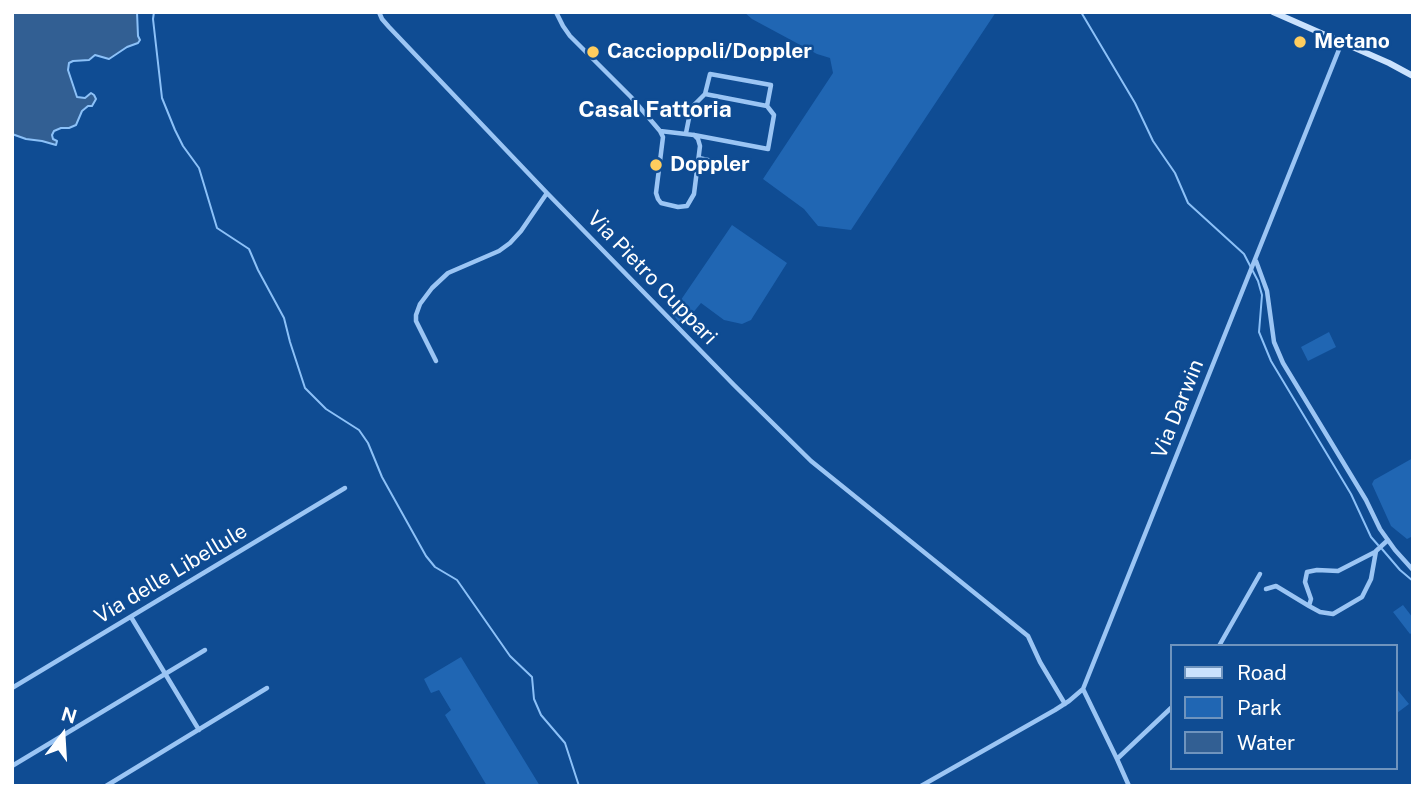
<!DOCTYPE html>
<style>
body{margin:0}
#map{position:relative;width:1425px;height:798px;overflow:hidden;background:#0f4c93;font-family:"Public Sans",sans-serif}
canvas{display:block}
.frame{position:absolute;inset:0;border:14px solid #fff;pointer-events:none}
.legend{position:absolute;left:1170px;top:644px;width:228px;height:126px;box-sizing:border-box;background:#0f4c93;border:2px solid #6f94be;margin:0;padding:9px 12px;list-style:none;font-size:21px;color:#fff}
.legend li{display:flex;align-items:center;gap:14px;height:35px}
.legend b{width:35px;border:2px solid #6f94be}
.north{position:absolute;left:28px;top:700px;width:70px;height:70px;-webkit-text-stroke:5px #0f4c93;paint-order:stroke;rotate:17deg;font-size:19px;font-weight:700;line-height:28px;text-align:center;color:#fff}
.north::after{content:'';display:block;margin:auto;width:24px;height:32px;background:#fff;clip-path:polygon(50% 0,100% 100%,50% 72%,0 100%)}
</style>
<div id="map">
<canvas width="1425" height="798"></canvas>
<div class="frame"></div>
<ul class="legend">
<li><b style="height:9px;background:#cbe2fd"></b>Road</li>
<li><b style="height:19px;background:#2066b3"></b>Park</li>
<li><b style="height:19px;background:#325f93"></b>Water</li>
</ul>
<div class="north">N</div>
</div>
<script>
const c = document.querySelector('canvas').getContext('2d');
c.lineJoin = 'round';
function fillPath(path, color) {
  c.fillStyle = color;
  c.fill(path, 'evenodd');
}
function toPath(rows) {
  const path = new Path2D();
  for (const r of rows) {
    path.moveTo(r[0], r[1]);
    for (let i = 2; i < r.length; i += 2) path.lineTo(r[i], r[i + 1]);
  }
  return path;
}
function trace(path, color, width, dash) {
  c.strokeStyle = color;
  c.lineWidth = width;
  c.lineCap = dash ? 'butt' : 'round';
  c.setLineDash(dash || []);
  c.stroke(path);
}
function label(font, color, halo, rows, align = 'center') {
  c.font = font + ' "Public Sans",sans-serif';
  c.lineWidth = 5;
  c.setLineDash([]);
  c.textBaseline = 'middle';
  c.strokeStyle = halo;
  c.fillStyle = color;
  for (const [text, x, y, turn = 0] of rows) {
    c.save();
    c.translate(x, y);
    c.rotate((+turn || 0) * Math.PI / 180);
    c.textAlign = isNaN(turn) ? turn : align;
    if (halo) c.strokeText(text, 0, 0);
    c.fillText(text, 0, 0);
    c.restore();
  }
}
fillPath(toPath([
 [744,12,996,12,851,230,818,226,804,209,763,179,833,73,830,58,817,54,752,19],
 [732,225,787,263,751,320,742,324,724,320,701,303,682,326,672,313],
 [1329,332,1336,347,1308,361,1301,347],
 [1413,458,1413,536,1407,539,1391,526,1372,484,1374,480],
 [1403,605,1413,618,1413,632,1410,634,1393,612],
 [461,657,540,786,487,786,445,715,451,710,439,690,431,693,424,679],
 [1395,687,1409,704,1397,713,1395,711]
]), '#2066b3');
const water = toPath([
 [12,12,137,12,138,36,140,40,138,43,127,47,109,59,95,55,89,60,73,61,69,63,68,70,77,97,85,98,91,93,94,95,96,99,92,106,88,106,82,111,76,125,69,128,61,128,54,131,52,135,53,139,57,141,56,145,42,141,26,139,12,134,12,12]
]);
fillPath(water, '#325f93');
trace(water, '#8cc1f8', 2);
trace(toPath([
 [154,12,153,19,162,98,175,130,183,146,199,168,217,228,249,249,258,270,284,318,290,342,305,388,326,409,359,430,368,443,382,477,426,556,435,567,457,580,510,656,532,677,534,699,541,715,565,743,579,786],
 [1081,12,1135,103,1153,141,1175,173,1188,203,1244,254,1258,281,1262,295,1259,332,1271,361,1351,494,1371,537,1378,545],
 [1382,549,1400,570,1413,581]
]), '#8cc1f8', 2);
trace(toPath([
 [379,12,382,19,389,27,547,193,734,385,811,461,1028,636,1040,662,1065,704],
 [556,12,563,26,570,36,631,97,660,131,694,135,768,149,774,115,767,106,771,85,710,74,705,94,691,108,686,133],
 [705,94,767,106],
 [660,131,663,137,656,193,658,199,661,203,678,207,687,206,694,194,700,146,698,139,694,135],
 [699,158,712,161],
 [1256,261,1267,291,1274,342,1283,363,1366,500,1380,529,1395,550,1413,570],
 [436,361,416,321,416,315,420,304,432,288,448,273,499,251,510,243,521,231,547,193],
 [1266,589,1276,586,1309,606,1320,612,1333,614,1362,597,1371,579,1376,551,1388,540],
 [1309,606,1311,599,1305,582,1307,572,1317,570,1338,571,1375,552],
 [131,617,199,730],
 [1219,646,1260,574],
 [12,688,345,488],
 [1083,689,1117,759,1129,786],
 [1117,759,1171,708],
 [12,766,205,650],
 [106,786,267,688],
 [921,786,1055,710,1069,701,1083,689,1342,42]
]), '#9bc5f4', 4.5);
trace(toPath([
 [1273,12,1389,63,1413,76]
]), '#cbe2fd', 6);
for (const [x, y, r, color] of [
 [1300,42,7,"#ffcd5e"],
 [593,52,7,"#ffcd5e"],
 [656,165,7,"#ffcd5e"]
]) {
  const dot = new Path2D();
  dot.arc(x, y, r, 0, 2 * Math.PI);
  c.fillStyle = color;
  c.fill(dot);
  trace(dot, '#0f4c93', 2.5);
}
label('bold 21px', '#fff', '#0f4c93', [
 ["Metano",1314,42],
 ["Caccioppoli/Doppler",607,52],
 ["Doppler",670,165]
], 'left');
label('21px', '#fff', '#0f4c93', [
 ["Via Pietro Cuppari",652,278,46],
 ["Via Darwin",1178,409,-68],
 ["Via delle Libellule",171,574,-31]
]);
label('bold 23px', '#fff', '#0f4c93', [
 ["Casal Fattoria",655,110]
]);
</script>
